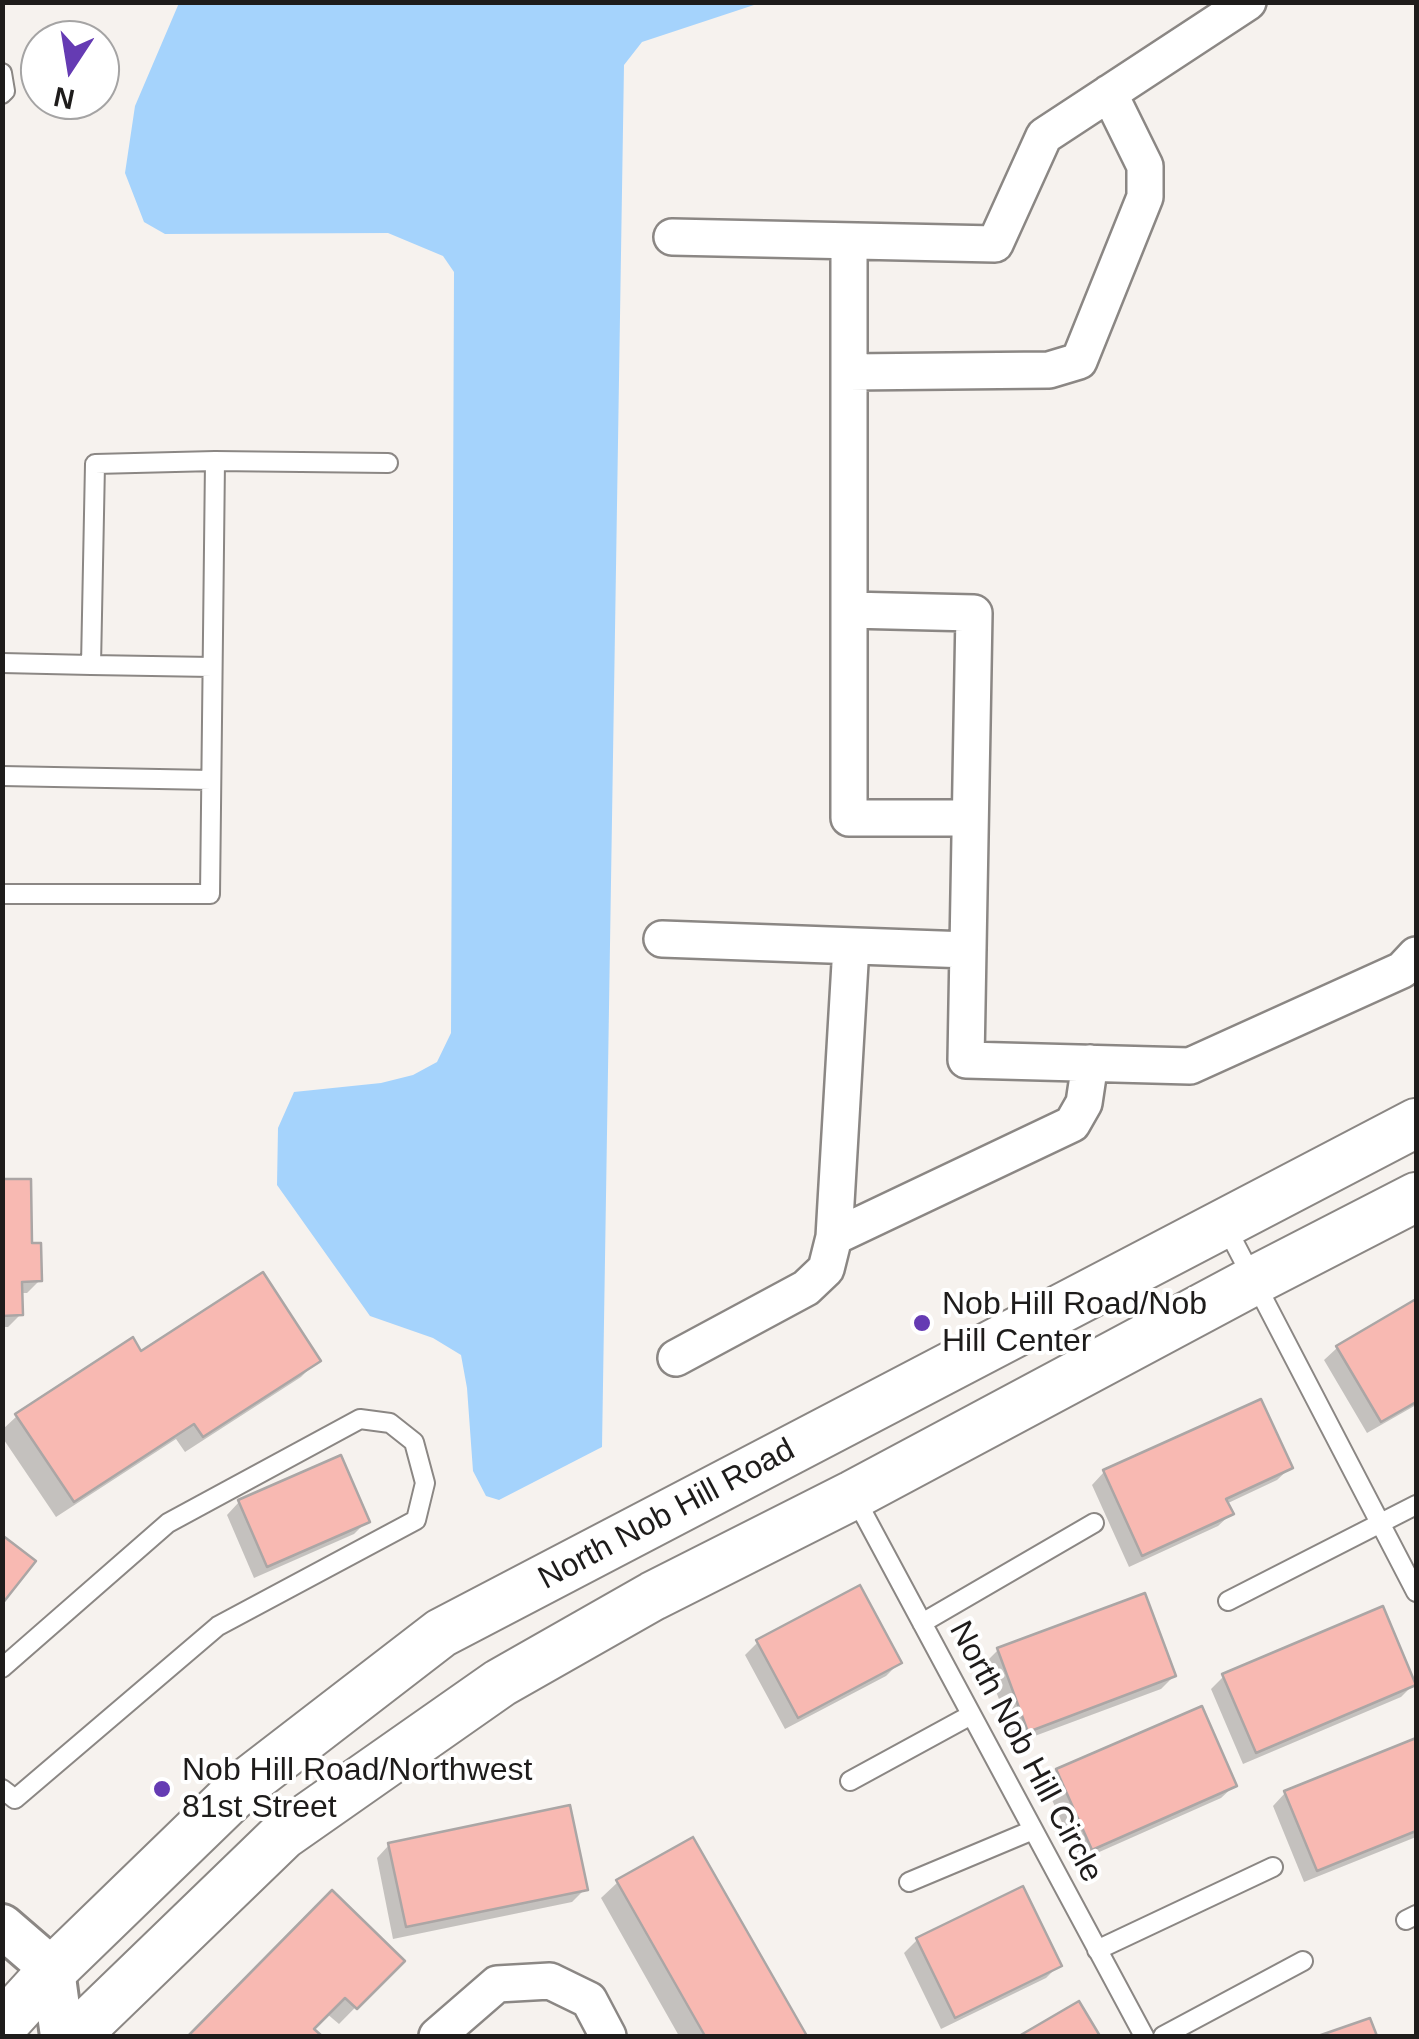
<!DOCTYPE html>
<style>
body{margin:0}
#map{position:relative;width:1419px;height:2039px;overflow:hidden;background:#f6f2ee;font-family:Arial,sans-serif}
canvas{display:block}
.frame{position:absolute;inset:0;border:5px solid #1e1c1b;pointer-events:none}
.north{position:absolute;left:20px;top:20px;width:100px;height:100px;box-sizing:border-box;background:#fff;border:2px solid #a5a4a4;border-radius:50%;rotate:192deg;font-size:28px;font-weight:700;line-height:40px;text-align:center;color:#1e1c1b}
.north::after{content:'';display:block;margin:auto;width:35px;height:45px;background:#653bb3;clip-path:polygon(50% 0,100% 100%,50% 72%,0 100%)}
</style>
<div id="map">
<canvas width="1419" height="2039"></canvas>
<div class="frame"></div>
<div class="north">N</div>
</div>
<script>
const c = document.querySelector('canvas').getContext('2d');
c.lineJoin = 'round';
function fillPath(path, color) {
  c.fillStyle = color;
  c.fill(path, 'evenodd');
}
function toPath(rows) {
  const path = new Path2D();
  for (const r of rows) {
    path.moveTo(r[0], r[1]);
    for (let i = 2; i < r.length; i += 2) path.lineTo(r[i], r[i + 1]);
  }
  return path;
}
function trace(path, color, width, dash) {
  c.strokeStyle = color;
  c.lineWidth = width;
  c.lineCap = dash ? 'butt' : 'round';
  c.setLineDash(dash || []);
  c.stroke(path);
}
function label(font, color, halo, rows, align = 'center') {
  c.font = font + ' Arial,sans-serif';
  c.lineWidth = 8;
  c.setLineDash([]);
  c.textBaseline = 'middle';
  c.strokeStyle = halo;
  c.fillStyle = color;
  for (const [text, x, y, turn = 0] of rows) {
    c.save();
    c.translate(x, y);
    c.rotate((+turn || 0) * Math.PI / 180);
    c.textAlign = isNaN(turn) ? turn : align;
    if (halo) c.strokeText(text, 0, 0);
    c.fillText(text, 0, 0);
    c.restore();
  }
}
fillPath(toPath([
 [179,3,760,3,642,42,624,65,602,1447,499,1500,486,1496,473,1471,467,1388,461,1355,433,1338,370,1316,277,1185,278,1128,294,1092,381,1083,413,1075,437,1062,451,1033,454,272,443,256,388,233,165,234,144,222,125,173,135,106]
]), '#a5d3fc');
fillPath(toPath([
 [2,1182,30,1246,40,1280,27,1293,20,1293,21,1314,8,1327,2,1327],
 [1416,1302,1416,1405,1367,1433,1324,1360,1337,1348],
 [140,1355,318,1360,301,1377,185,1452,176,1439,56,1517,2,1437,2,1430,17,1416],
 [1290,1468,1277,1480,1226,1504,1231,1514,1218,1526,1129,1567,1092,1485,1104,1472],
 [239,1502,367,1521,354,1534,254,1578,227,1515],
 [758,1642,899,1663,886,1676,785,1729,745,1655],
 [998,1650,1174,1676,1161,1689,1016,1743,985,1663],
 [1224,1676,1414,1684,1401,1697,1243,1764,1211,1689],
 [1416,1740,1416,1837,1304,1882,1273,1806,1285,1793],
 [1058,1771,1234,1786,1221,1798,1079,1861,1045,1784],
 [692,1840,804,2036,679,2036,601,1898,618,1882],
 [389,1845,585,1889,572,1902,393,1939,377,1858],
 [332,1894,401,1961,339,2024,326,2013,311,2029,319,2036,191,2036],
 [917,1940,1059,1965,1046,1978,941,2029,904,1953]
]), '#0003');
const building = toPath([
 [2,1179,31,1179,32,1243,41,1243,42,1281,22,1282,23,1315,2,1316,2,1179],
 [263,1272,321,1361,203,1437,194,1424,74,1502,15,1414,133,1337,141,1351,263,1272],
 [1416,1299,1416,1402,1381,1422,1336,1346,1416,1299],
 [1261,1399,1293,1468,1226,1499,1234,1514,1142,1556,1103,1470,1261,1399],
 [341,1455,370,1522,267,1567,238,1500,341,1455],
 [2,1535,36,1561,2,1604,2,1535],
 [860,1585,902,1663,798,1718,756,1640,860,1585],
 [1145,1593,1176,1676,1028,1732,997,1648,1145,1593],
 [1383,1606,1416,1685,1256,1753,1222,1674,1383,1606],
 [1202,1706,1237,1786,1092,1850,1056,1769,1202,1706],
 [1416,1738,1416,1831,1317,1871,1284,1791,1416,1738],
 [570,1805,588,1890,406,1927,388,1843,570,1805],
 [693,1837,807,2036,705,2036,616,1880,693,1837],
 [1023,1886,1062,1966,955,2018,916,1938,1023,1886],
 [332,1890,405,1961,357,2009,345,1998,314,2029,322,2036,188,2036,332,1890],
 [1079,2001,1100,2036,1019,2036,1079,2001],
 [1370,2018,1377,2036,1318,2036,1370,2018]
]);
fillPath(building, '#f8b9b2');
trace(building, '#aba6a5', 2.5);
const service = toPath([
 [2,73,5,91,2,94],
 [215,461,388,463],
 [2,663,91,665,95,464,215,461,210,894,2,894],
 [91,665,212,667],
 [2,776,211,780],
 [1225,1225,1416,1592],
 [854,1496,1144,2036],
 [1228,1601,1416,1505],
 [922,1623,1094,1523],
 [2,1668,168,1523,360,1419,390,1423,414,1442,425,1483,416,1520,218,1626,15,1799,2,1789],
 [850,1781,971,1715],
 [909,1882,1033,1830],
 [1406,1920,1416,1915],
 [1097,1950,1273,1867],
 [1163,2036,1303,1961]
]);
const minor = toPath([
 [672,237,995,244,1044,136,1248,2],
 [849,241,849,818,970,818],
 [849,372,1049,370,1079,361,1145,197,1145,166,1109,93],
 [849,610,974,613,966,1060,1190,1066,1402,970,1416,955],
 [662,939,968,950],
 [834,1237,1072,1124,1084,1103,1090,1063],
 [676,1358,806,1288,826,1269,834,1237,851,946],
 [437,2036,497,1984,550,1981,589,2000,608,2036]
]);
const tertiary = toPath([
 [2,1926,53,1970,62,2036]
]);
const secondary = toPath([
 [2,2026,53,1970,245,1784,441,1633,1416,1123],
 [75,2036,283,1835,500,1683,653,1596,853,1495,1255,1280,1416,1197]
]);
trace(service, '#8b8784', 22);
trace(minor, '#8b8784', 40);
trace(tertiary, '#8b8784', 48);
trace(secondary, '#8b8784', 52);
trace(service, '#fff', 18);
trace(minor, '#fff', 35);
trace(tertiary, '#fff', 42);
trace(secondary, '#fff', 48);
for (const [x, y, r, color] of [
 [922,1323,10,"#653bb3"],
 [162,1789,10,"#653bb3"]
]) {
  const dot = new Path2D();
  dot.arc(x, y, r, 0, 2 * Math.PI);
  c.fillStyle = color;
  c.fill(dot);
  trace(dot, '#fff', 4);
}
label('32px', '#1e1c1b', '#fff', [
 ["Nob Hill Road/Nob",942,1305],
 ["Hill Center",942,1342],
 ["Nob Hill Road/Northwest",182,1771],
 ["81st Street",182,1808]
], 'left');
label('32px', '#1e1c1b', '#fff', [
 ["North Nob Hill Road",667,1515,-28],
 ["North Nob Hill Circle",1025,1752,62]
]);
</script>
